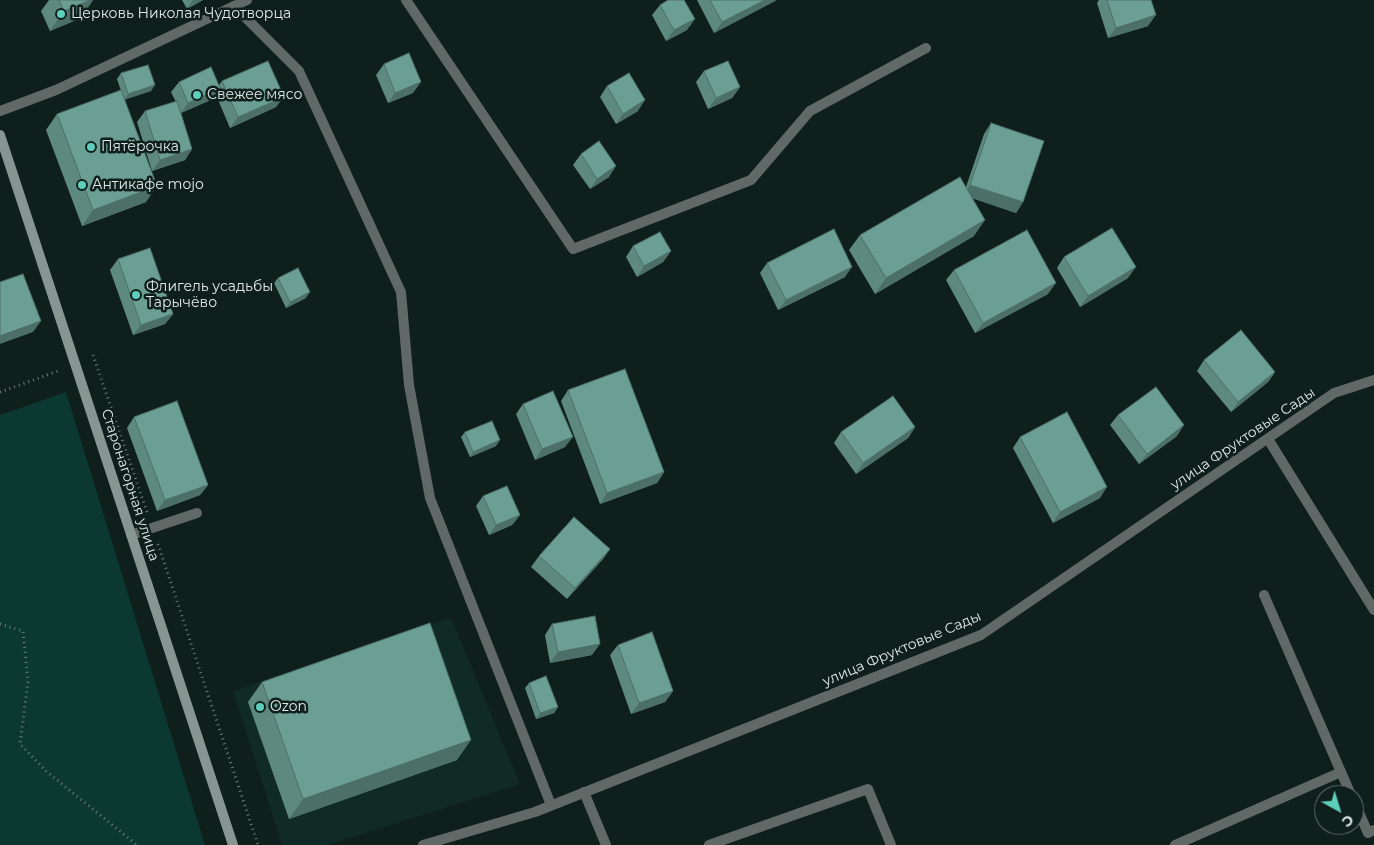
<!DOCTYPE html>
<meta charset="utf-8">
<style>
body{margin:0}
#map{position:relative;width:1374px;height:845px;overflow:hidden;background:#0f1f1c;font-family:Montserrat,sans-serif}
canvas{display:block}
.north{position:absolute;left:1314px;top:785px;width:50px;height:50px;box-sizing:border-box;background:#0f1f1c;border:1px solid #62706d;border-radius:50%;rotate:141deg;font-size:14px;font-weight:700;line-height:20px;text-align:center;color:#dfe9e7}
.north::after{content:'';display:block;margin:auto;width:18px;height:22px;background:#5dceb9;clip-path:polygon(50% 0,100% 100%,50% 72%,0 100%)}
</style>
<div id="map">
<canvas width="1374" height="845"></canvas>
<div class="north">С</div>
</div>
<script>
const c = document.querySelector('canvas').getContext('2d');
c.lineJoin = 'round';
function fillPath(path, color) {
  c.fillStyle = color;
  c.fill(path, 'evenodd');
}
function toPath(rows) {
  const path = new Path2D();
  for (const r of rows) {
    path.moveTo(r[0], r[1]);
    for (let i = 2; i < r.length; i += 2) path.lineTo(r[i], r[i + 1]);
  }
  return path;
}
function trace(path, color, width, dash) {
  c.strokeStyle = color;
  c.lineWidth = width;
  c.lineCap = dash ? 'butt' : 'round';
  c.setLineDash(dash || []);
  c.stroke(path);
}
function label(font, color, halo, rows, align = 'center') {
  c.font = font + ' Montserrat,sans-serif';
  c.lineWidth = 5;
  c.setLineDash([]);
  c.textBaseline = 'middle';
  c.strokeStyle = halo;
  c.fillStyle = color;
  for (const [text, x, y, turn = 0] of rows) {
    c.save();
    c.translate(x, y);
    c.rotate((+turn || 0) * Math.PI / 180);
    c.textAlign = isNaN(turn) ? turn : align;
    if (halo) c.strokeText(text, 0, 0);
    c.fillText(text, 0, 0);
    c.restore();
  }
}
fillPath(toPath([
 [451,618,520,784,328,845,282,845,233,691]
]), '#102a25');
fillPath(toPath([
 [66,392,205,845,0,845,0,415]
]), '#0b3831');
trace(toPath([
 [93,355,147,512],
 [0,392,61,370],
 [158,544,258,845],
 [0,624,23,631,28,681,20,744,46,771,137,845]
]), '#6e7b79', 3, [1, 4]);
trace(toPath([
 [234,6,299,71,401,292,409,385,430,498,551,805],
 [1268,439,1374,610],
 [131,535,197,513],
 [1264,595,1351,795],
 [584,792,606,845],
 [1354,801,1368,833,1374,830],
 [709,845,868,789,891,845],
 [1175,845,1341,772]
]), '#616967', 10);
trace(toPath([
 [406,0,573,249,751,180,810,111,926,48],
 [0,111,56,90,247,0],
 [423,845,535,812,981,635,1334,393,1374,380]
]), '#616967', 10);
trace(toPath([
 [0,135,233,845]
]), '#889692', 10);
fillPath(toPath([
 [49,0,93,0,81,18,50,31,41,11],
 [182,0,203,0,187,9],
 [697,0,776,0,775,1,714,33],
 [1099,0,1151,0,1148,26,1108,38,1097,3],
 [660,5,687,30,666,41,652,15],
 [384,64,413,93,388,103,376,75],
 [704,71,740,87,732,98,708,109,696,82],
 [121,73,151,91,125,99,146,202,82,226,46,130,57,114,121,91,117,79],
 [222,81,276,107,230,128,216,95,213,99,181,113,192,149,185,160,152,171,137,122,145,111,176,102,171,92,179,82,219,85],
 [607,86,638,111,616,124,600,97],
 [991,123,1023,202,1016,213,972,198,974,236,875,294,849,250,860,235,966,187,984,134],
 [581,154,609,177,590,189,573,165],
 [633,246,671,251,663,262,637,277,626,257],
 [1064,257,1128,278,1080,307,1057,268],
 [118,259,173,314,165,324,133,335,110,270],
 [767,263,845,277,778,310,760,273],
 [954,270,1048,294,975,333,946,280],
 [278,278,306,298,286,308,274,283],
 [1204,360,1275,372,1268,382,1231,412,1197,371],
 [568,390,664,472,657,483,600,504,561,401],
 [523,404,565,447,535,460,516,414],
 [1118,415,1177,436,1139,464,1110,425],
 [134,417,208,485,200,495,157,511,127,428],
 [915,427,908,438,856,474,834,443,841,432],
 [465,432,496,446,470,457,461,437],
 [1020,437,1100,498,1053,523,1013,448],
 [483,496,520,515,512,525,489,535,476,506],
 [610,549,603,559,567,599,531,567,539,556],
 [552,624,592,655,550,663,545,635],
 [618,645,673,691,665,702,631,714,610,655],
 [262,682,457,760,289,819,248,702],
 [529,683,558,707,554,713,536,719,525,688]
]), '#5d897f');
fillPath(toPath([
 [90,0,93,0,81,18,50,31,64,11],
 [193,0,203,0,187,9],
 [765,0,776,0,775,1,714,33,722,22],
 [1156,15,1148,26,1108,38,1116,28],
 [695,19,687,30,666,41,674,30],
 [421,82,413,93,388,103,395,93],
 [155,85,151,91,124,100,128,94],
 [740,87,732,98,708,109,716,98],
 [220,88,213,99,181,113,188,103],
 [284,97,276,107,230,128,238,117],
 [645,100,638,111,616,124,623,114],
 [192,149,185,160,152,171,160,160],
 [616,166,609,177,590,189,597,179],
 [970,185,1023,202,1016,213,963,195],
 [157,186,146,202,82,226,93,210],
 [985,220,974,236,875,294,886,278],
 [671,251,663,262,637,277,644,266],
 [852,267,845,277,778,310,786,300],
 [1136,267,1128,278,1080,307,1088,296],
 [1056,283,1048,294,975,333,983,323],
 [310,292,306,298,286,308,290,302],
 [173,314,165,324,133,335,141,325],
 [41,321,33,332,0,344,0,336],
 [1275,372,1268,382,1231,412,1238,402],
 [1184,425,1177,436,1139,464,1147,454],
 [915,427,908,438,856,474,863,463],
 [573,437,565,447,535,460,542,449],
 [500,440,496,446,470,457,473,452],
 [664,472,657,483,600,504,607,493],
 [208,485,200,495,157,511,165,500],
 [1107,487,1100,498,1053,523,1060,512],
 [520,515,512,525,489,535,496,525],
 [610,549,603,559,567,599,575,588],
 [600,644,592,655,550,663,558,652],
 [673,691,665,702,631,714,639,703],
 [558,707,554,713,536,719,540,713],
 [471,740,457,760,289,819,303,799]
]), '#4c6f68');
const building = toPath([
 [59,0,90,0,64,11,59,0],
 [668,0,684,0,695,19,674,30,660,5,668,0],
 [710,0,765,0,722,22,710,0],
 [1107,0,1151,0,1156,15,1116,28,1107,0],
 [409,53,421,82,395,93,384,64,409,53],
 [268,61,284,97,238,117,222,81,268,61],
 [728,61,740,87,716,98,704,71,728,61],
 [148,65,155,85,128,94,121,73,148,65],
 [211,67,220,88,188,103,179,82,211,67],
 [629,73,645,100,623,114,607,86,629,73],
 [121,90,157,186,93,210,57,114,121,90],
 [177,101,192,149,160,160,145,111,177,101],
 [991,123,1044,141,1023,202,970,185,991,123],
 [599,141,616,166,597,179,581,154,599,141],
 [960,177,985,220,886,278,860,235,960,177],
 [1112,228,1136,267,1088,296,1064,257,1112,228],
 [834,229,852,267,786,300,767,263,834,229],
 [1027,230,1056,283,983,323,954,270,1027,230],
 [660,232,671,251,644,266,633,246,660,232],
 [150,248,173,314,141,325,118,259,150,248],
 [298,268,310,292,290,302,278,278,298,268],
 [23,274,41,321,0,336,0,282,23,274],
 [1241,330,1275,372,1238,402,1204,360,1241,330],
 [625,369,664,472,607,493,568,390,625,369],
 [1156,387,1184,425,1147,454,1118,415,1156,387],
 [553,391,573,437,542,449,523,404,553,391],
 [893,396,915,427,863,463,841,432,893,396],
 [177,401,208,485,165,500,134,417,177,401],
 [1067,412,1107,487,1060,512,1020,437,1067,412],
 [492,421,500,440,473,452,465,432,492,421],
 [507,486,520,515,496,525,483,496,507,486],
 [574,517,610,549,575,588,539,556,574,517],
 [595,616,600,644,558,652,552,624,595,616],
 [430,623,471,740,303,799,262,682,430,623],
 [652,632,673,691,639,703,618,645,652,632],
 [546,676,558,707,540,713,529,683,546,676]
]);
fillPath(building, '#6c9f94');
trace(building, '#4c6f68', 1);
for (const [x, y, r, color] of [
 [61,14,5,"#5dceb9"],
 [197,95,5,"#5dceb9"],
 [91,147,5,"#5dceb9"],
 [82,185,5,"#5dceb9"],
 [136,295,5,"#5dceb9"],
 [260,707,5,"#5dceb9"]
]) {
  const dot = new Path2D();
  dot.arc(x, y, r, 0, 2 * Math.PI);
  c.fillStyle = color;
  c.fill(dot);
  trace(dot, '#0f1f1c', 2);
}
label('14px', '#dfe9e7', '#0f1f1c', [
 ["Церковь Николая Чудотворца",71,14],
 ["Свежее мясо",207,95],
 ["Пятёрочка",101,147],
 ["Антикафе mojo",92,185],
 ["Флигель усадьбы",146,287],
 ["Тарычёво",146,303],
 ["Ozon",270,707]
], 'left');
label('14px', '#dfe9e7', '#0f1f1c', [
 ["улица Фруктовые Сады",1243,439,-34],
 ["Старонагорная улица",130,485,72],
 ["улица Фруктовые Сады",902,649,-23]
]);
</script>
